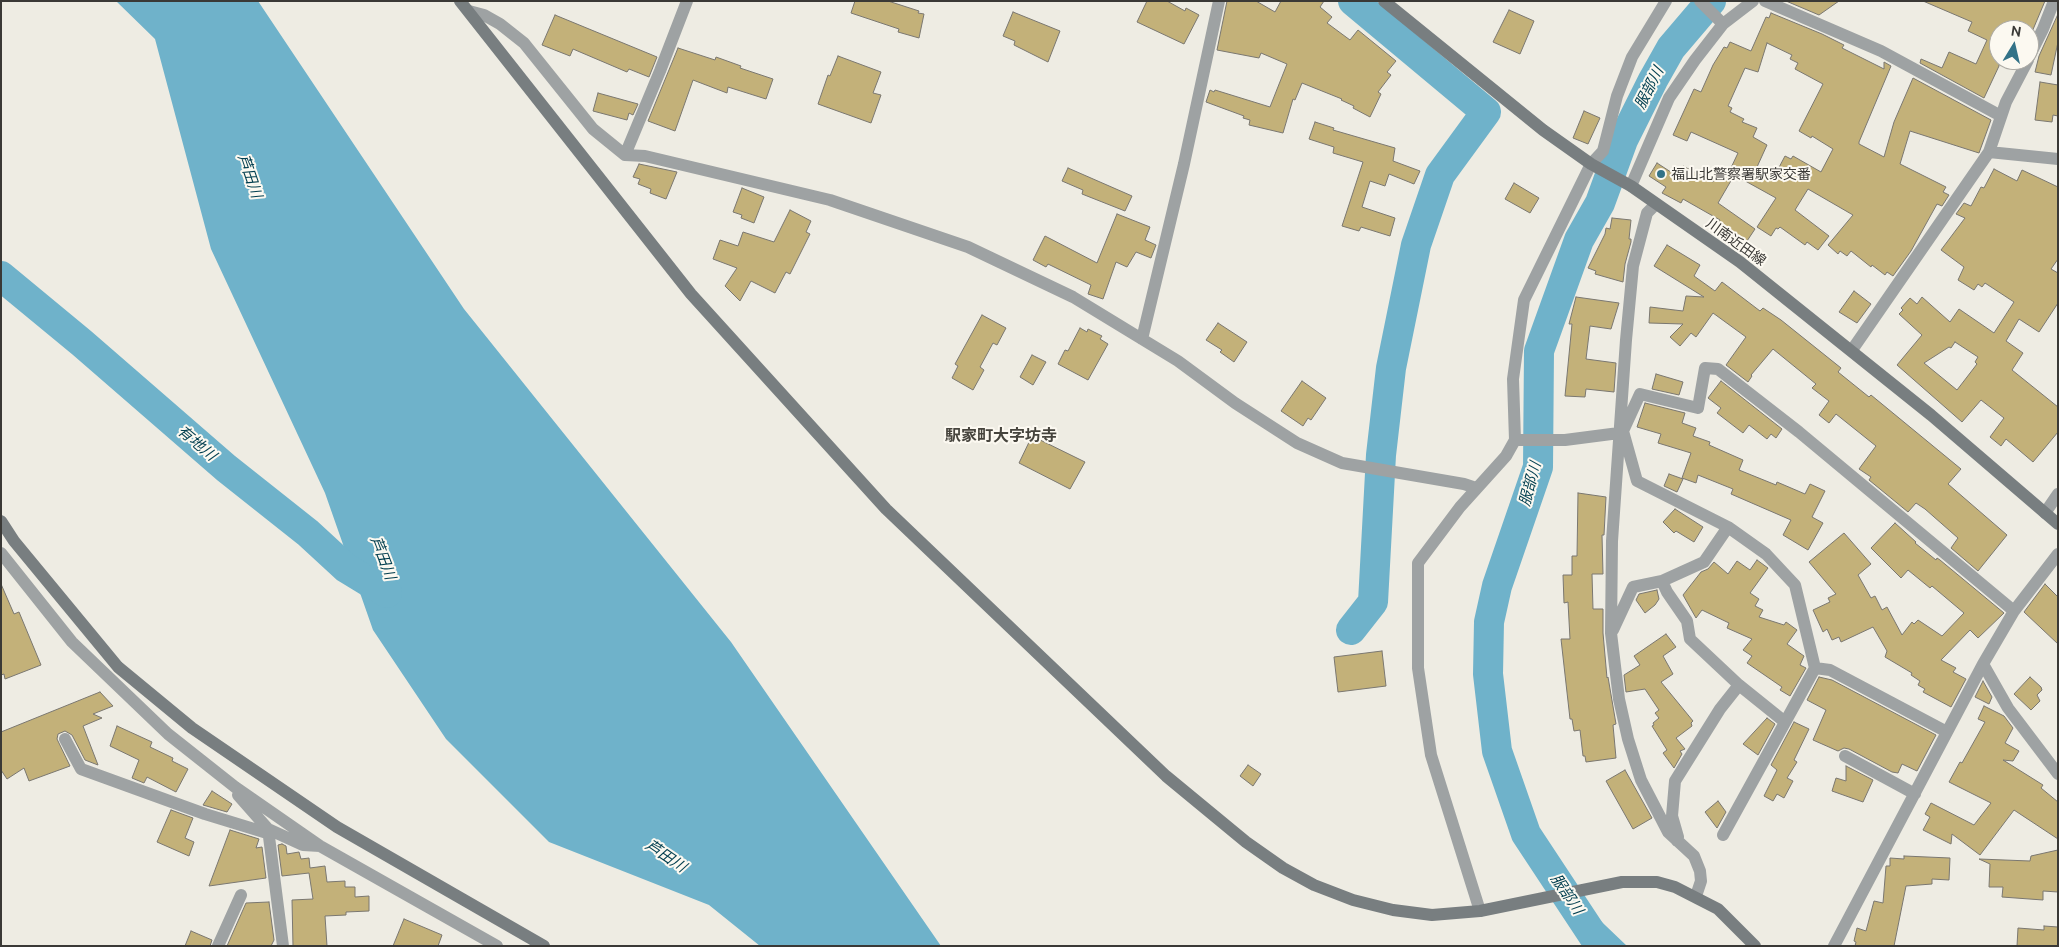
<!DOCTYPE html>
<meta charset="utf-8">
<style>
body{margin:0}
#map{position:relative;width:2059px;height:947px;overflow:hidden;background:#eeece3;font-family:Ubuntu,sans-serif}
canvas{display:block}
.frame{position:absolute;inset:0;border:2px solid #3a3936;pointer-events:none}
.north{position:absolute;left:1989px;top:20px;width:50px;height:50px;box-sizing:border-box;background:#fcf9f1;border:1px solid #aeaca6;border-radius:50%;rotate:9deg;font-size:14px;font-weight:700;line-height:20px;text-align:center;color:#3a3936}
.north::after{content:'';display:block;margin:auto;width:18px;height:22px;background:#337287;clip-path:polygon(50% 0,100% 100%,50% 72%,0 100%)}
</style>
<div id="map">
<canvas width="2059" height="947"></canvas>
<div class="frame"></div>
<div class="north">N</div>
</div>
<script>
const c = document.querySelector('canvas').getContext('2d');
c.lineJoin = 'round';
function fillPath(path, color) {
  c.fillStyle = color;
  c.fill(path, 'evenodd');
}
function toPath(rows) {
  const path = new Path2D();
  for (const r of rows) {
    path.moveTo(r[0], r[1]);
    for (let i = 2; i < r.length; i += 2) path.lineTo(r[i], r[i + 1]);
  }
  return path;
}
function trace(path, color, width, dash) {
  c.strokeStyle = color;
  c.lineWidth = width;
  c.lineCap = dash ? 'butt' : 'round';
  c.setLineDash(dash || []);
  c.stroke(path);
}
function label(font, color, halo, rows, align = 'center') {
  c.font = font + ' Ubuntu,"Noto Sans JP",sans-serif';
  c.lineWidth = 4;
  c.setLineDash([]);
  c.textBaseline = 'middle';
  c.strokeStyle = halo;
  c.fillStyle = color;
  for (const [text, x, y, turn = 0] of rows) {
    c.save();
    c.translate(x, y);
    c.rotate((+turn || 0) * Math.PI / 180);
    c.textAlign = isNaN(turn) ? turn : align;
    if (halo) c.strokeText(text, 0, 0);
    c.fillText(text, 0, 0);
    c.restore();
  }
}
fillPath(toPath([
 [116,1,258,1,464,309,731,642,941,946,760,946,709,905,549,842,446,739,373,630,325,493,211,249,155,39],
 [1584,905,1627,946,1599,946,1559,910]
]), '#6fb2ca');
trace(toPath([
 [1,276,82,343,226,468,308,533,346,568,387,593],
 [1351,630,1373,602,1381,455,1391,368,1416,245,1440,175,1486,112,1353,1],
 [1602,946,1596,940,1526,834,1497,751,1488,674,1489,622,1497,586,1538,467,1539,351,1579,240,1600,203,1623,140,1653,80,1671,48,1711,1]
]), '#6fb2ca', 30);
const building = toPath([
 [855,1,888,1,919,11,918,13,924,14,919,38,898,32,899,29,851,13,855,1],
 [1147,1,1167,1,1185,11,1186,8,1199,15,1184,44,1137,22,1147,1],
 [1227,1,1256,1,1275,12,1281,1,1324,1,1320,7,1332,17,1327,23,1350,40,1358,30,1396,61,1387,72,1391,75,1378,92,1381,94,1370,117,1353,108,1354,106,1341,100,1342,99,1302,83,1295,100,1293,99,1283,133,1249,125,1250,120,1243,118,1244,116,1206,102,1210,90,1214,92,1215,90,1270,107,1287,64,1261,53,1259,58,1217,50,1227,1],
 [1786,1,1839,1,1819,15,1786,1],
 [1923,1,2045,1,2029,39,2029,30,1999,30,1999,66,1984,98,1920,63,1921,59,1942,68,1949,52,1976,64,1987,40,1968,31,1972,22,1923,1],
 [1509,10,1534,21,1520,54,1493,42,1509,10],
 [1013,12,1060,31,1048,62,1014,45,1015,41,1003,36,1013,12],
 [1771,13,1822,34,1844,45,1842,48,1884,69,1884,62,1891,66,1859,142,1859,144,1884,157,1894,122,1913,78,1991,120,1979,153,1910,131,1900,164,1946,187,1943,192,1949,195,1942,206,1937,204,1911,251,1893,276,1887,272,1885,275,1872,265,1871,267,1851,251,1847,256,1840,251,1838,254,1828,245,1853,215,1808,189,1795,210,1829,236,1818,250,1807,242,1805,245,1780,227,1778,229,1776,228,1771,236,1757,227,1776,198,1729,172,1738,153,1691,132,1687,141,1673,135,1694,89,1701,92,1713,65,1724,47,1727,48,1730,42,1751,51,1766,17,1769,18,1771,13],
 [1767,43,1792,55,1790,59,1798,63,1795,69,1823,84,1799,131,1811,138,1812,136,1833,149,1821,172,1793,156,1791,159,1785,156,1775,175,1757,167,1767,145,1753,137,1757,128,1742,122,1744,119,1730,112,1732,108,1728,106,1745,68,1758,72,1767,43],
 [2058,14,2058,42,2051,75,2035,72,2039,56,2058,14],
 [555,15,657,57,649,77,629,69,627,72,573,49,570,56,542,45,555,15],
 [678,48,715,60,716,57,741,66,740,68,773,79,766,99,728,87,727,93,693,80,675,131,648,121,678,48],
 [838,56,881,72,873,93,881,95,871,123,818,104,828,75,830,76,838,56],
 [2040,82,2058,85,2058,116,2053,115,2052,122,2035,120,2040,82],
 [598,93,638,104,633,115,629,113,627,120,593,111,598,93],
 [1584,111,1600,118,1588,144,1573,138,1584,111],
 [1315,122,1334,128,1333,130,1395,148,1393,161,1420,171,1414,184,1389,174,1385,186,1370,181,1362,207,1395,218,1390,236,1361,227,1359,231,1342,226,1363,162,1333,153,1334,147,1309,139,1315,122],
 [1657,163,1677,176,1683,166,1713,182,1718,173,1732,179,1718,203,1755,229,1745,244,1717,225,1720,220,1683,199,1681,203,1662,193,1666,187,1649,176,1657,163],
 [639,164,677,172,666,199,650,193,651,189,638,184,640,179,633,177,639,164],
 [1068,168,1132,196,1125,211,1082,194,1083,190,1062,181,1068,168],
 [1994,169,2017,181,2022,170,2058,187,2058,259,2051,269,2058,273,2058,303,2039,332,2019,319,2006,341,2023,353,2012,370,2058,407,2058,432,2033,462,2006,439,2001,446,1990,437,2004,418,1981,400,1962,422,1897,365,1922,335,1899,314,1903,310,1901,308,1910,298,1917,304,1922,297,1950,322,1959,309,1994,333,2014,302,1985,283,1982,287,1978,284,1974,290,1958,280,1964,267,1941,250,1965,218,1956,214,1964,203,1971,206,1981,187,1984,188,1994,169],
 [1955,342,1978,357,1975,362,1977,364,1957,390,1924,363,1949,347,1951,348,1955,342],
 [1514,183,1539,198,1530,213,1505,199,1514,183],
 [742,188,764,197,754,223,741,218,742,215,733,212,742,188],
 [790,210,811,221,806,232,810,234,790,274,786,272,775,293,751,281,740,301,725,286,737,268,713,259,720,240,738,246,743,232,774,242,790,210],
 [1117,214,1150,227,1145,240,1156,245,1151,258,1136,252,1127,267,1116,262,1103,299,1088,294,1091,285,1048,264,1046,267,1033,260,1045,236,1097,263,1117,214],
 [1612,218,1631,220,1629,239,1631,239,1631,242,1625,264,1623,282,1595,274,1596,271,1588,268,1605,234,1606,228,1610,229,1612,218],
 [1667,245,1700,265,1694,276,1715,291,1722,282,1760,311,1763,308,1781,320,1841,368,1838,372,1869,397,1871,395,1961,469,1948,484,2007,535,1978,571,1951,548,1958,538,1925,509,1916,503,1908,512,1869,480,1871,477,1859,469,1876,446,1836,414,1829,423,1819,415,1829,401,1812,388,1816,384,1773,349,1751,375,1752,376,1748,382,1726,365,1746,337,1713,313,1696,337,1691,333,1680,346,1670,337,1683,324,1649,323,1650,307,1683,311,1686,296,1704,297,1654,266,1667,245],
 [1854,291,1871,304,1857,323,1839,312,1854,291],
 [1576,297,1619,303,1611,329,1590,326,1586,359,1616,363,1614,392,1586,389,1585,397,1565,396,1572,324,1569,324,1576,297],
 [982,315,1006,328,997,345,993,343,980,367,984,370,973,390,952,378,958,366,955,364,982,315],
 [1218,323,1247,342,1234,362,1220,352,1222,350,1206,340,1218,323],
 [1080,328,1087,332,1088,329,1102,336,1100,339,1108,344,1088,380,1058,364,1065,350,1068,351,1080,328],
 [1032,355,1046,362,1033,385,1020,377,1032,355],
 [1656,374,1683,382,1679,395,1652,389,1656,374],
 [1302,381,1326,398,1311,420,1308,418,1303,426,1281,411,1302,381],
 [1721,381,1782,429,1776,438,1771,434,1767,439,1749,425,1743,433,1717,413,1721,408,1708,398,1721,381],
 [1645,403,1685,413,1682,423,1696,428,1693,436,1710,442,1709,445,1743,460,1739,470,1776,485,1777,482,1805,494,1810,484,1825,491,1812,517,1823,523,1808,550,1783,535,1791,520,1731,494,1733,489,1698,475,1696,483,1682,478,1691,453,1658,443,1661,434,1637,427,1645,403],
 [1032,436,1085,462,1070,489,1019,463,1032,436],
 [1669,474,1683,479,1677,492,1664,486,1669,474],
 [1578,493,1606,497,1604,535,1602,535,1603,574,1592,574,1593,609,1603,609,1603,633,1607,678,1608,677,1616,724,1613,725,1616,758,1586,762,1585,756,1583,756,1580,730,1574,731,1572,719,1570,719,1561,639,1570,639,1568,602,1564,603,1563,575,1572,575,1572,556,1577,556,1578,493],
 [1675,509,1703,527,1694,542,1676,531,1674,533,1663,522,1675,509],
 [1895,523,1916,542,1915,543,1936,560,1937,558,1940,560,2004,613,1978,638,1970,630,1941,660,1956,668,1953,672,1966,679,1951,707,1923,692,1925,689,1918,685,1920,681,1911,675,1912,673,1885,657,1887,651,1873,627,1841,642,1839,637,1832,640,1827,629,1823,632,1813,610,1830,602,1828,598,1836,594,1809,562,1844,533,1871,564,1858,575,1871,598,1875,596,1882,610,1887,607,1902,635,1912,622,1914,624,1918,620,1942,636,1964,613,1932,586,1930,588,1908,570,1901,578,1871,548,1895,523],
 [1757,560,1768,568,1750,593,1759,599,1755,606,1763,610,1759,617,1784,625,1786,622,1797,630,1787,644,1804,656,1800,665,1806,668,1790,696,1780,690,1782,687,1747,663,1752,656,1743,650,1752,639,1727,628,1729,623,1702,610,1696,618,1683,595,1701,572,1708,569,1714,562,1728,574,1737,561,1750,570,1757,560],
 [1,584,14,614,19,612,41,665,5,679,4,674,1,675,1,584],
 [2045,584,2058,597,2058,644,2024,612,2045,584],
 [1657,590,1659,599,1655,605,1645,613,1636,600,1639,594,1657,590],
 [1666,634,1676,647,1663,656,1673,674,1661,682,1693,721,1691,723,1692,726,1676,738,1685,749,1680,751,1682,754,1674,768,1663,753,1667,750,1652,726,1654,725,1653,723,1659,718,1655,713,1659,710,1645,689,1626,692,1624,675,1640,665,1634,656,1666,634],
 [1382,651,1386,686,1338,692,1334,657,1382,651],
 [1819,677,1832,680,1936,735,1917,771,1902,764,1898,773,1892,772,1849,749,1844,748,1838,751,1813,740,1826,710,1807,700,1819,677],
 [2030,677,2041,687,2042,690,2037,695,2040,701,2031,710,2014,694,2030,677],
 [1983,681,1992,697,1989,704,1975,697,1983,681],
 [100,692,113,706,93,714,102,718,83,726,98,765,85,760,72,735,65,731,58,734,57,739,70,766,29,781,24,768,7,779,1,770,1,732,100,692],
 [1984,706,2004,716,2013,728,2005,743,2019,751,2013,761,2003,760,2043,785,2041,788,2058,802,2058,839,2014,810,1980,855,1952,834,1951,844,1923,830,1930,817,1925,814,1931,803,1974,825,1991,803,1949,782,1960,762,1962,763,1985,722,1978,719,1984,706],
 [1767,718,1775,724,1758,755,1743,744,1767,718],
 [1794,722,1809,729,1794,760,1797,762,1787,778,1793,781,1784,798,1777,794,1773,801,1764,796,1777,770,1771,765,1794,722],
 [117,726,152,742,150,747,173,758,172,761,188,769,176,792,147,777,144,783,132,778,139,760,110,746,117,726],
 [1248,765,1261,774,1253,786,1240,776,1248,765],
 [1846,766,1873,780,1863,802,1832,791,1836,778,1846,781,1846,766],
 [1625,770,1652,818,1633,829,1606,781,1625,770],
 [212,791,232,804,227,812,203,805,212,791],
 [1718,801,1726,812,1717,828,1705,812,1718,801],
 [171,810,193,818,185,838,194,842,189,856,157,842,171,810],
 [230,830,259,839,256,848,262,847,266,878,209,886,230,830],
 [282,844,286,846,287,854,299,852,301,859,309,858,310,868,325,866,327,882,345,881,345,887,355,887,355,897,369,896,369,911,346,912,346,915,325,916,327,946,293,946,292,900,313,899,309,873,282,876,278,845,282,844],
 [2058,850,2058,892,2043,891,2043,900,2002,897,2003,887,1989,887,1990,864,1979,859,2030,861,2031,856,2058,850],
 [1904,856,1950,858,1949,880,1932,879,1932,884,1906,886,1894,946,1855,946,1856,942,1854,941,1857,928,1866,931,1874,901,1883,903,1886,866,1890,866,1890,858,1904,859,1904,856],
 [269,902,274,940,271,946,227,946,246,903,269,902],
 [404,919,442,935,438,946,393,946,404,919],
 [2044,926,2058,927,2058,946,2017,946,2018,928,2044,930,2044,926],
 [191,931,212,940,210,946,185,946,191,931]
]);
fillPath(building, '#c3b179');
trace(building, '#7a7770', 1);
trace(toPath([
 [1700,1,1723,24],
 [1765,1,1881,51,2001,116],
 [469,11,484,15,500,24,524,43,593,129,625,155,645,156,830,200,968,247,1073,297,1178,361,1235,403,1297,443,1342,463,1464,484,1476,488],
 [2029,57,2043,29,2054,1],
 [1989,152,2058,159],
 [625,155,660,71,687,1],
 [1631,186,1669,98,1695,60,1723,24,1753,1],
 [1656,204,1647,213,1633,266,1626,340,1612,541,1611,633,1619,699,1628,739,1641,780,1668,832,1694,856,1700,871,1701,881,1696,896],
 [1142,339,1184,164,1219,1],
 [1852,350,1989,152,2006,102,2028,60],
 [1623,431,1637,481,1728,527,1766,554,1795,585,1815,668,1830,670,1947,732],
 [1515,440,1565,440,1619,433,1623,431,1640,394,1698,408,1705,368,1718,369,1799,432,2014,611],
 [2045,513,2058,494],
 [1,553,72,642,168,734,235,787,320,846,497,946],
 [1662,581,1667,592,1687,621,1690,639,1739,685,1785,722],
 [1613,630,1633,587,1662,581,1704,562,1728,527],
 [1983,664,2008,708,2058,774],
 [65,739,81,769,205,814,267,833],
 [1845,756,1915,794],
 [238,795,268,829,303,845,320,846],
 [268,829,283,946],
 [1723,835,1815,668],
 [1677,841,1678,837,1672,816,1675,781,1720,709,1739,685],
 [1480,911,1431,755,1418,668,1418,563,1460,507,1506,456,1515,440,1513,379,1524,300,1591,164,1603,151,1617,96,1632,57,1666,1],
 [218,946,241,895],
 [1834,946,1983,664,2014,611,2058,554]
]), '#9ea2a3', 12);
trace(toPath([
 [460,1,691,294,886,509,1166,776,1246,842,1283,868,1314,885,1353,900,1393,910,1432,915,1480,911,1622,882,1657,882,1675,887,1718,909,1755,946],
 [1384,1,1543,130,1591,164,1631,186,1740,262,1931,415,2058,524],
 [1,521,14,541,118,667,192,728,337,827,544,946]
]), '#787e80', 12);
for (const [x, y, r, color] of [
 [1661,174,5,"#337287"]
]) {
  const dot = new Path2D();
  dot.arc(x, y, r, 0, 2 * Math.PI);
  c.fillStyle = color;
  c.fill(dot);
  trace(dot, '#fcf9f1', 2);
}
label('14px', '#3a3936', '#fcf9f1', [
 ["福山北警察署駅家交番",1671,174]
], 'left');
label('14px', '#3a3936', '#fcf9f1', [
 ["川南近田線",1736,242,36]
]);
label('italic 15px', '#003e4f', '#fcf9f1', [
 ["服部川",1649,88,-63],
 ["芦田川",250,176,71],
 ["有地川",197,443,40],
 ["服部川",1530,484,-75],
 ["芦田川",383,558,69],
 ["芦田川",666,856,34],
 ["服部川",1567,894,56]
]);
label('bold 16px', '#46443d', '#fcf9f1', [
 ["駅家町大字坊寺",1001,436]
]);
</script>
